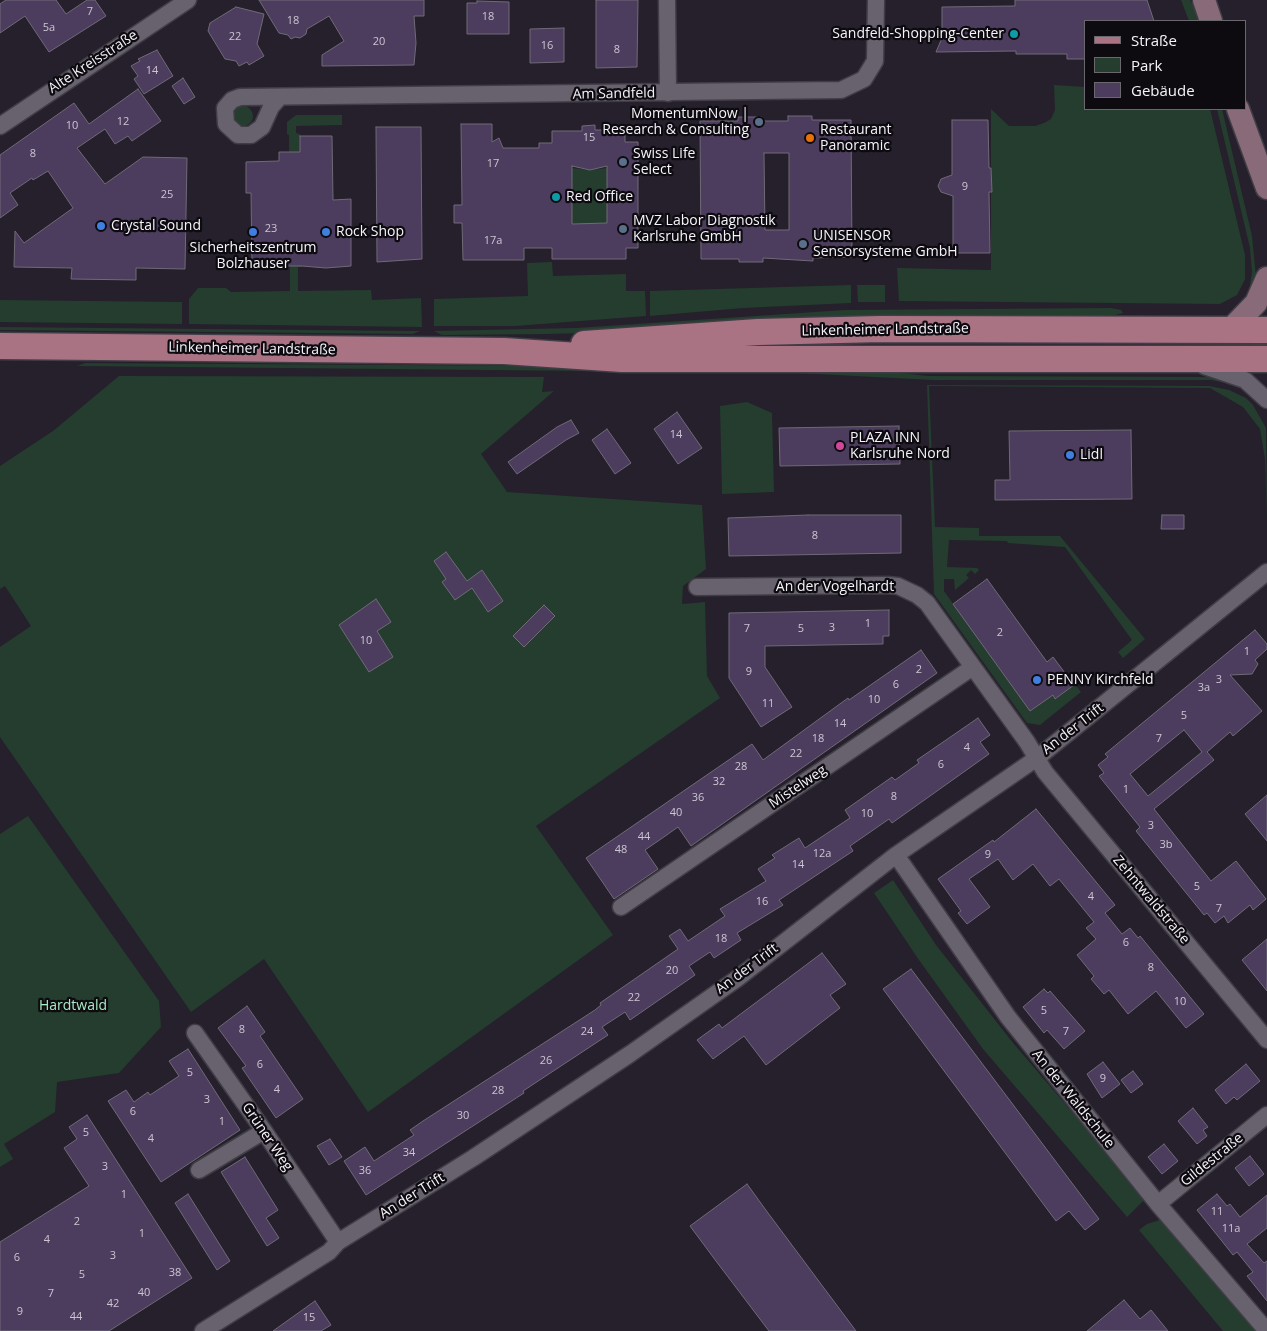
<!DOCTYPE html>
<meta charset="utf-8">
<style>
body{margin:0}
#map{position:relative;width:1267px;height:1331px;overflow:hidden;background:#25202b;font-family:"Open Sans",sans-serif}
canvas{display:block}
.legend{position:absolute;left:1084px;top:20px;width:162px;height:90px;box-sizing:border-box;background:#0d0b10;border:1px solid #6a686e;margin:0;padding:6px 9px;list-style:none;font-size:15px;color:#f6f3fa}
.legend li{display:flex;align-items:center;gap:10px;height:25px}
.legend b{width:25px;border:1px solid #6a686e}
</style>
<div id="map">
<canvas width="1267" height="1331"></canvas>
<ul class="legend">
<li><b style="height:6px;background:#aa7383"></b>Straße</li>
<li><b style="height:14px;background:#243d2e"></b>Park</li>
<li><b style="height:14px;background:#4c3d5e"></b>Gebäude</li>
</ul>
</div>
<script>
const c = document.querySelector('canvas').getContext('2d');
c.lineJoin = 'round';
function fillPath(path, color) {
  c.fillStyle = color;
  c.fill(path, 'evenodd');
}
function toPath(rows) {
  const path = new Path2D();
  for (const r of rows) {
    if (r.length === 3) {
      path.moveTo(r[0] + r[2], r[1]);
      path.arc(r[0], r[1], r[2], 0, 2 * Math.PI);
      continue;
    }
    path.moveTo(r[0], r[1]);
    for (let i = 2; i < r.length; i += 2) path.lineTo(r[i], r[i + 1]);
  }
  return path;
}
function trace(path, color, width, dash) {
  c.strokeStyle = color;
  c.lineWidth = width;
  c.lineCap = dash ? 'butt' : 'round';
  c.setLineDash(dash || []);
  c.stroke(path);
}
function label(font, color, halo, rows, align = 'center') {
  c.font = font + ' "Open Sans",sans-serif';
  c.lineWidth = 4.5;
  c.setLineDash([]);
  c.textBaseline = 'middle';
  c.strokeStyle = halo;
  c.fillStyle = color;
  for (const [text, x, y, turn = 0] of rows) {
    c.save();
    c.translate(x, y);
    c.rotate((+turn || 0) * Math.PI / 180);
    c.textAlign = isNaN(turn) ? turn : align;
    if (halo) c.strokeText(text, 0, 0);
    c.fillText(text, 0, 0);
    c.restore();
  }
}
fillPath(toPath([
 [1181,0,1190,0,1202,21,1189,21],
 [1054,85,1086,87,1086,109,1210,109,1245,255,1245,279,1237,295,1220,304,899,301,897,268,991,270,991,109,1009,126,1035,126,1044,123,1051,119,1055,110],
 [243,116,10],
 [1217,109,1222,109,1252,236,1256,277,1249,291,1252,272,1250,248],
 [296,115,342,115,342,125,296,126,296,133,300,134,302,267,298,267,298,291,371,290,372,300,421,298,422,327,189,324,189,299,198,288,226,288,231,292,290,291,289,135,287,134,287,122],
 [572,168,590,170,607,168,607,223,572,224],
 [552,262,553,276,626,274,626,291,645,291,646,316,515,326,434,326,434,299,528,296,527,263],
 [851,285,851,303,743,308,650,316,650,291],
 [857,285,885,285,885,302,858,302],
 [0,300,182,302,182,324,0,322],
 [1111,308,1121,310,1123,313,1099,319,547,334,442,335,434,331,576,328,845,310],
 [0,327,415,331,420,331,413,334,0,330],
 [85,363,855,368,928,376,1212,377,1233,384,1211,380,933,380,797,373,77,366],
 [119,376,544,377,542,392,554,391,481,454,507,492,702,505,706,569,683,586,682,604,705,602,707,676,720,698,536,826,613,935,368,1112,264,959,191,1012,0,737,0,647,31,626,5,586,0,589,0,466,53,431],
 [927,385,1209,386,1229,390,1246,398,1253,405,1266,428,1267,519,1265,459,1260,429,1243,407,1210,388,929,386,935,527,979,528,979,536,1060,536,1145,639,1123,658,1118,652,1132,640,1065,547,1008,543,1007,541,949,540,947,567,977,568,979,570,975,574,971,570,966,575,969,578,955,590,954,579,944,579,944,591,1030,711,1053,695,1056,699,1075,684,1081,692,1040,725,1027,723,934,594],
 [747,402,772,413,774,492,722,494,720,406],
 [28,816,159,1001,161,1027,119,1073,57,1082,55,1112,4,1144,13,1159,0,1167,0,834],
 [893,880,936,945,1014,1044,1143,1195,1143,1201,1127,1217,983,1049,919,960,874,893],
 [1163,1219,1256,1331,1223,1331,1139,1230,1147,1224]
]), '#243d2e');
const building = toPath([
 [6,0,56,0,66,14,87,0,95,0,106,16,49,52,25,16,0,33,0,4,6,0],
 [259,0,424,0,424,16,414,16,416,43,414,65,322,66,322,55,344,41,329,16,307,29,306,34,300,38,295,37,291,39,288,35,279,33,259,0],
 [596,0,638,0,637,67,596,68,596,0],
 [1015,0,1147,0,1154,21,1086,21,1086,59,1067,59,1067,54,1016,54,1016,51,936,52,942,38,942,7,1015,6,1015,0],
 [477,1,509,2,509,34,467,34,467,3,477,3,477,1],
 [236,7,264,14,257,44,264,56,249,65,247,62,239,66,236,61,225,59,208,31,210,23,236,7],
 [564,28,564,62,530,63,530,29,564,28],
 [157,50,173,76,144,94,134,79,138,76,131,66,140,61,138,59,157,50],
 [183,78,195,97,184,104,172,86,183,78],
 [138,89,161,121,132,141,128,136,115,144,105,129,77,148,105,184,143,157,187,158,185,269,136,268,136,280,71,279,72,268,14,267,15,231,24,243,73,208,48,171,33,180,32,178,10,193,18,205,0,218,0,155,74,103,89,124,138,89],
 [788,116,812,116,812,120,851,120,852,257,813,258,813,261,763,258,763,262,739,262,739,259,701,259,700,121,738,121,738,117,762,117,762,121,788,121,788,116],
 [764,153,789,153,789,230,765,230,764,153],
 [952,120,988,120,989,168,991,168,992,192,989,192,990,253,953,253,953,196,941,192,938,186,941,179,952,175,952,120],
 [461,124,492,124,492,142,499,138,503,148,539,148,539,143,552,143,552,131,582,131,582,126,595,125,595,130,625,130,625,142,638,142,638,248,626,248,626,259,552,259,552,248,524,248,524,260,463,260,462,223,454,223,454,205,462,205,461,124],
 [572,166,590,170,607,166,607,223,572,224,572,166],
 [376,127,421,127,422,259,377,262,376,127],
 [300,136,332,136,333,200,351,199,351,266,326,268,302,266,252,266,251,193,246,193,246,162,279,161,279,152,300,152,300,136],
 [677,412,702,448,678,464,654,429,677,412],
 [571,420,579,433,566,440,517,474,508,462,557,427,571,420],
 [899,426,900,464,780,466,779,428,899,426],
 [607,429,631,463,615,474,592,440,607,429],
 [1131,430,1132,499,995,500,995,480,1010,480,1009,431,1131,430],
 [808,515,901,515,901,553,729,556,728,518,808,515],
 [1162,515,1184,515,1184,529,1161,529,1162,515],
 [446,552,467,581,482,570,503,601,488,612,472,588,455,600,442,582,446,579,434,561,446,552],
 [987,579,1047,662,1053,657,1074,685,1055,699,1053,695,1030,711,953,604,987,579],
 [376,599,391,622,377,631,393,657,369,672,339,625,376,599],
 [544,605,555,616,524,647,513,636,544,605],
 [889,610,889,636,883,636,883,644,765,646,765,667,792,707,761,727,729,678,729,613,889,610],
 [1255,630,1267,644,1267,649,1255,660,1258,664,1252,674,1230,675,1262,711,1233,736,1230,732,1207,752,1214,760,1154,809,1211,881,1236,861,1266,899,1253,910,1250,905,1228,923,1224,916,1215,923,1207,913,1204,915,1136,831,1140,827,1099,776,1104,773,1098,765,1108,757,1105,754,1255,630],
 [1184,730,1202,752,1148,796,1130,774,1184,730],
 [921,650,937,673,691,846,678,827,661,839,645,850,658,869,614,899,586,858,752,744,763,760,848,698,849,700,921,650],
 [978,718,990,735,980,742,989,754,892,823,889,819,850,846,853,851,779,900,783,905,737,933,741,940,714,958,710,952,689,966,695,975,630,1020,625,1012,602,1027,608,1035,523,1091,524,1093,366,1195,344,1161,365,1147,374,1161,414,1135,410,1130,423,1121,595,1010,601,1005,600,1003,678,949,669,936,680,929,688,941,725,916,720,909,766,881,758,869,775,858,772,855,799,838,805,848,850,818,845,810,892,777,895,780,919,763,917,760,978,718],
 [1267,795,1267,841,1245,814,1267,795],
 [1036,809,1115,905,1105,913,1122,934,1130,928,1138,938,1140,936,1204,1014,1186,1028,1156,991,1128,1014,1109,990,1104,994,1091,979,1094,976,1077,955,1096,939,1086,928,1094,922,1059,879,1050,886,1033,864,1013,880,998,859,969,879,990,907,967,924,958,913,961,911,938,879,993,840,994,842,1036,809],
 [1267,939,1267,991,1242,960,1267,939],
 [822,953,846,984,830,995,840,1008,766,1065,744,1036,713,1059,697,1040,719,1024,722,1028,822,953],
 [911,969,1099,1219,1085,1230,1069,1211,1056,1221,883,989,911,969],
 [1044,989,1048,993,1050,991,1085,1031,1064,1049,1047,1030,1044,1033,1023,1007,1044,989],
 [247,1006,265,1032,260,1036,303,1099,276,1118,242,1068,246,1066,218,1028,247,1006],
 [188,1049,240,1130,161,1182,108,1101,126,1090,134,1102,148,1092,150,1095,179,1076,169,1061,188,1049],
 [1103,1062,1120,1084,1102,1098,1087,1074,1103,1062],
 [1246,1064,1260,1081,1237,1100,1234,1097,1226,1104,1215,1090,1246,1064],
 [1133,1071,1143,1084,1131,1093,1121,1080,1133,1071],
 [1193,1108,1208,1127,1203,1130,1207,1136,1197,1144,1178,1121,1193,1108],
 [87,1115,192,1278,109,1331,0,1331,0,1242,89,1186,64,1148,77,1139,69,1127,87,1115],
 [330,1139,342,1157,329,1165,317,1146,330,1139],
 [1164,1144,1178,1161,1162,1174,1148,1157,1164,1144],
 [1250,1156,1264,1174,1249,1186,1235,1168,1250,1156],
 [245,1157,278,1210,266,1218,279,1238,267,1246,221,1172,245,1157],
 [747,1184,768,1213,856,1331,769,1331,716,1261,690,1226,747,1184],
 [188,1194,230,1261,217,1270,175,1203,188,1194],
 [1217,1194,1227,1206,1230,1204,1240,1217,1267,1195,1267,1228,1247,1244,1264,1263,1267,1261,1267,1301,1247,1276,1253,1272,1237,1252,1233,1255,1197,1210,1217,1194],
 [1124,1300,1140,1319,1151,1310,1168,1331,1087,1331,1124,1300],
 [315,1301,331,1325,321,1331,273,1331,315,1301]
]);
fillPath(building, '#4c3d5e');
trace(building, '#706a77', 1);
const street = toPath([
 [667,0,668,93],
 [279,98,271,107,262,127,251,135,238,135,226,124,225,108,232,100,240,97,841,90,864,79,875,61,876,0],
 [0,126,188,0],
 [1204,366,1245,380,1267,400],
 [697,587,887,585,898,586,917,595,927,603,973,667,1027,742,1045,772,1267,1040],
 [896,855,1008,1017,1158,1204,1267,1331],
 [621,907,973,667],
 [195,1033,264,1131,338,1242],
 [199,1170,264,1131],
 [1158,1204,1267,1115],
 [203,1331,329,1252,338,1242,473,1158,630,1054,738,978,896,855,1037,758,1267,572]
]);
const secondary = toPath([
 [1204,0,1211,21],
 [1238,109,1267,188],
 [1230,330,1256,303,1267,278]
]);
const primary = toPath([
 [584,344,758,332,881,329,1267,330],
 [0,346,504,351,622,359,1267,359]
]);
trace(street, '#413d46', 19);
trace(secondary, '#413d46', 25);
trace(primary, '#413d46', 29);
trace(street, '#67626e', 16);
trace(secondary, '#896a78', 22);
trace(primary, '#aa7383', 26);
for (const [x, y, r, color] of [
 [1014,34,5,"#0f9aa8"],
 [759,122,5,"#5c6f8a"],
 [810,138,5,"#e8710a"],
 [623,162,5,"#5c6f8a"],
 [556,197,5,"#0f9aa8"],
 [101,226,5,"#3f7fe0"],
 [623,229,5,"#5c6f8a"],
 [253,232,5,"#3f7fe0"],
 [326,232,5,"#3f7fe0"],
 [803,244,5,"#5c6f8a"],
 [840,446,5,"#d1479c"],
 [1070,455,5,"#3f7fe0"],
 [1037,680,5,"#3f7fe0"]
]) {
  const dot = new Path2D();
  dot.arc(x, y, r, 0, 2 * Math.PI);
  c.fillStyle = color;
  c.fill(dot);
  trace(dot, '#0d0b10', 2);
}
label('11px', '#ccc6d3', null, [
 ["7",90,12],
 ["18",488,17],
 ["18",293,21],
 ["5a",49,28],
 ["22",235,37],
 ["20",379,42],
 ["16",547,46],
 ["8",617,50],
 ["14",152,71],
 ["12",123,122],
 ["10",72,126],
 ["15",589,138],
 ["8",33,154],
 ["17",493,164],
 ["9",965,187],
 ["25",167,195],
 ["23",271,229],
 ["17a",493,241],
 ["14",676,435],
 ["8",815,536],
 ["1",868,624],
 ["3",832,628],
 ["7",747,629],
 ["5",801,629],
 ["2",1000,633],
 ["10",366,641],
 ["1",1247,652],
 ["2",919,670],
 ["9",749,672],
 ["3",1219,680],
 ["6",896,685],
 ["3a",1204,688],
 ["10",874,700],
 ["11",768,704],
 ["5",1184,716],
 ["14",840,724],
 ["18",818,739],
 ["7",1159,739],
 ["4",967,748],
 ["22",796,754],
 ["6",941,765],
 ["28",741,767],
 ["32",719,782],
 ["1",1126,790],
 ["8",894,797],
 ["36",698,798],
 ["40",676,813],
 ["10",867,814],
 ["3",1151,826],
 ["44",644,837],
 ["3b",1166,845],
 ["48",621,850],
 ["12a",822,854],
 ["9",988,855],
 ["14",798,865],
 ["5",1197,887],
 ["4",1091,897],
 ["16",762,902],
 ["7",1219,909],
 ["18",721,939],
 ["6",1126,943],
 ["8",1151,968],
 ["20",672,971],
 ["22",634,998],
 ["10",1180,1002],
 ["5",1044,1011],
 ["8",242,1030],
 ["24",587,1032],
 ["7",1066,1032],
 ["26",546,1061],
 ["6",260,1065],
 ["5",190,1073],
 ["9",1103,1079],
 ["4",277,1090],
 ["28",498,1091],
 ["3",207,1100],
 ["6",133,1112],
 ["30",463,1116],
 ["1",222,1122],
 ["5",86,1133],
 ["4",151,1139],
 ["34",409,1153],
 ["3",105,1167],
 ["36",365,1171],
 ["1",124,1195],
 ["11",1217,1212],
 ["2",77,1222],
 ["11a",1231,1229],
 ["1",142,1234],
 ["4",47,1240],
 ["3",113,1256],
 ["6",17,1258],
 ["38",175,1273],
 ["5",82,1275],
 ["40",144,1293],
 ["7",51,1294],
 ["42",113,1304],
 ["9",20,1312],
 ["44",76,1317],
 ["15",309,1318]
]);
label('14px', '#f6f3fa', '#0d0b10', [
 ["Sandfeld-Shopping-Center",1004,34,"right"],
 ["MomentumNow |",749,114,"right"],
 ["Research & Consulting",749,130,"right"],
 ["Restaurant",820,130],
 ["Panoramic",820,146],
 ["Swiss Life",633,154],
 ["Select",633,170],
 ["Red Office",566,197],
 ["MVZ Labor Diagnostik",633,221],
 ["Karlsruhe GmbH",633,237],
 ["Crystal Sound",111,226],
 ["Rock Shop",336,232],
 ["UNISENSOR",813,236],
 ["Sensorsysteme GmbH",813,252],
 ["Sicherheitszentrum",253,248,"center"],
 ["Bolzhauser",253,264,"center"],
 ["PLAZA INN",850,438],
 ["Karlsruhe Nord",850,454],
 ["Lidl",1080,455],
 ["PENNY Kirchfeld",1047,680]
], 'left');
label('14px', '#f6f3fa', '#0d0b10', [
 ["Alte Kreisstraße",93,62,-33],
 ["Am Sandfeld",614,94,-1],
 ["Linkenheimer Landstraße",885,330,-1],
 ["Linkenheimer Landstraße",252,349,1],
 ["An der Vogelhardt",835,587],
 ["An der Trift",1073,729,-38],
 ["Mistelweg",798,787,-34],
 ["Zehntwaldstraße",1151,900,50],
 ["An der Trift",747,969,-37],
 ["An der Waldschule",1073,1099,51],
 ["Grüner Weg",267,1137,56],
 ["Gildestraße",1212,1160,-39],
 ["An der Trift",412,1196,-32]
]);
label('14px', '#a8ebc3', '#0d0b10', [
 ["Hardtwald",73,1006]
]);
</script>
